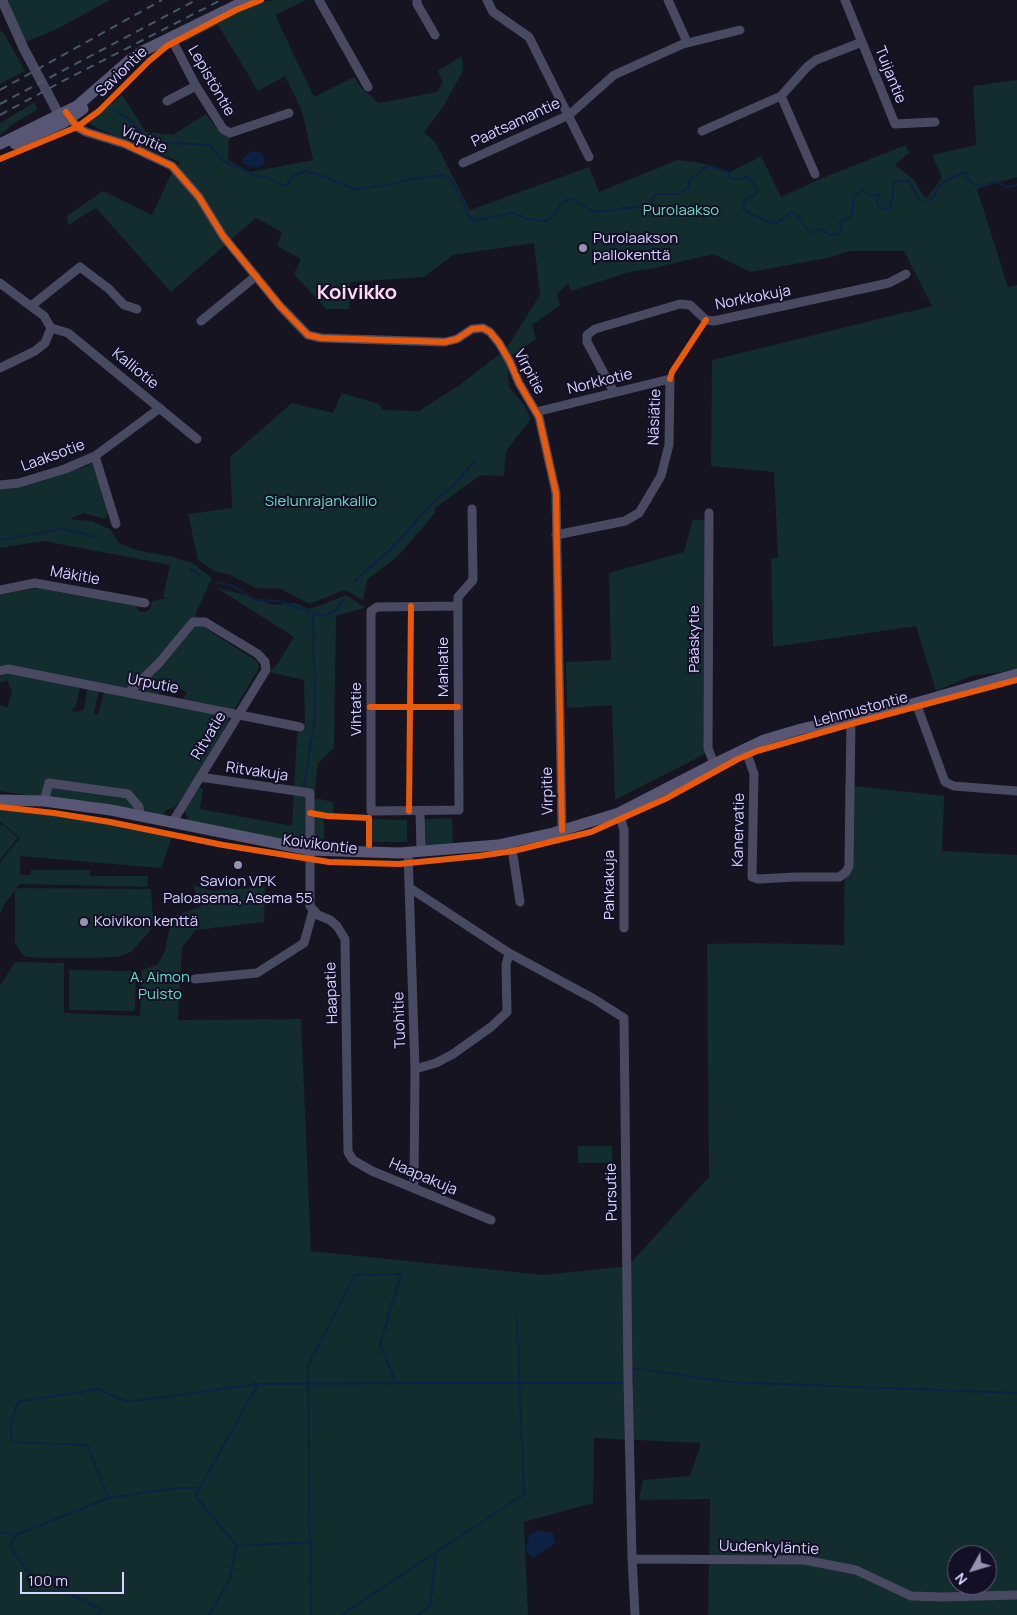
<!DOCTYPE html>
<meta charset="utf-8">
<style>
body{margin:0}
#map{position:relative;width:1017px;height:1615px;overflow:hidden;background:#161421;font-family:Manrope,sans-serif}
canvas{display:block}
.north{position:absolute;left:947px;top:1545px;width:50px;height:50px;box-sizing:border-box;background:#130f26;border:1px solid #625e7d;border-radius:50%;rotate:231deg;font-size:14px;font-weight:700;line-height:20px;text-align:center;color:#d9d4ff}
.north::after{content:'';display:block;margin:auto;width:18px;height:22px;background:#9591b1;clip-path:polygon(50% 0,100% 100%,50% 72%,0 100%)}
.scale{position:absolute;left:20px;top:1572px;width:104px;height:22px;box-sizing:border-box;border:2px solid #d9d4ff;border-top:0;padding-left:6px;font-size:15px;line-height:18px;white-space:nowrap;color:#d9d4ff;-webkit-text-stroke:4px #130f26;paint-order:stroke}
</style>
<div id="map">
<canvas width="1017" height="1615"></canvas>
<div class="north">N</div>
<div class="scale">100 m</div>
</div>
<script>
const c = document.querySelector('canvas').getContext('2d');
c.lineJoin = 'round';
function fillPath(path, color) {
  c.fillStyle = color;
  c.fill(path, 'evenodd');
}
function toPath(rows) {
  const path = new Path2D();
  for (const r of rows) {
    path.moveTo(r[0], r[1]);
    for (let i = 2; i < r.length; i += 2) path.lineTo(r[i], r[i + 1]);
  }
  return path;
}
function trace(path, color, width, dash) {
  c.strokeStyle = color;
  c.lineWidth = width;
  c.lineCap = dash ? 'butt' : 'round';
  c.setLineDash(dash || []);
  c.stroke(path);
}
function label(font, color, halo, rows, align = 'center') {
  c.font = font + ' Manrope,sans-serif';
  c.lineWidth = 4;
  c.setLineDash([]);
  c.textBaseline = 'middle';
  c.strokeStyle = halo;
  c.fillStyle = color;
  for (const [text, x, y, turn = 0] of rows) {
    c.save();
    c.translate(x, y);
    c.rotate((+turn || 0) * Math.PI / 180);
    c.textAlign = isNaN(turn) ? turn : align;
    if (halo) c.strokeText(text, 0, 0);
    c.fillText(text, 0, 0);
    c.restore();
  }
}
fillPath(toPath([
 [2,0,110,0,59,28,21,44],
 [276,0,306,0,275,15,314,97,354,77,361,88,379,103,437,92,443,82,438,71,462,56,463,71,443,107,424,132,435,142,470,210,589,167,599,192,677,160,701,163,730,172,761,156,781,197,820,179,906,145,909,153,895,165,913,179,926,199,942,178,932,155,976,145,973,86,1017,80,1017,177,977,189,1008,287,1017,285,1017,668,1003,672,971,676,936,691,916,626,773,647,771,558,778,558,774,472,711,466,712,360,932,306,904,251,849,251,832,257,751,272,713,254,655,268,629,272,571,291,568,283,557,295,560,305,532,325,536,339,510,357,506,349,540,295,534,243,453,255,424,277,350,282,349,309,326,309,294,274,301,259,277,246,282,232,256,218,171,292,96,208,68,225,67,216,103,191,152,215,173,170,176,170,180,162,98,129,89,123,122,95,146,132,173,135,206,114,216,128,229,136,228,160,250,172,313,160,302,111,285,76,258,91,218,25,185,42,181,39,255,3],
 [0,32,3,32,25,71,0,84],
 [35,102,37,110,13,124,0,135,0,123],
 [501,353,507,364,509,387,524,405,531,419,506,451,504,476,481,475,435,508,435,513,397,557,367,580,363,600,345,590,309,604,281,589,256,588,230,575,214,571,198,560,188,514,232,508,230,457,292,403,333,413,342,393,379,404,382,410,419,411,461,384],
 [94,462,109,508,106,519,83,513,70,519,91,521,110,529,119,543,136,550,173,557,192,563,212,578,195,615,208,630,257,661,259,668,234,710,183,699,187,693,169,681,159,694,0,667,0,595,36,588,136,606,139,611,145,612,150,609,152,601,167,598,163,597,170,565,44,541,0,548,0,488,82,468],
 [693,519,706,521,705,754,615,800,612,705,567,708,566,662,611,660,609,573,684,552],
 [215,587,245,595,273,605,295,603,308,609,319,606,346,595,364,607,364,608,336,616,334,748,318,763,314,798,333,802,333,817,324,818,324,847,164,817,0,791,0,705,7,708,12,693,7,680,0,683,0,677,9,673,80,688,76,706,71,711,78,712,84,709,87,689,99,691,94,714,98,715,104,692,228,717,228,723,189,788,174,808,165,810,164,815,188,820,184,810,198,788,203,788,200,809,292,826,297,734,305,722,304,680,270,672,278,663,294,637],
 [845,785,944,796,942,851,1017,855,1017,1615,708,1615,710,1499,639,1500,643,1480,690,1476,701,1443,594,1438,593,1503,524,1522,528,1615,0,1615,0,986,15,962,64,963,64,1013,140,1016,142,970,157,965,165,951,172,916,201,907,193,885,211,891,265,887,264,922,196,930,182,947,178,1020,301,1019,311,1251,544,1275,628,1266,709,1177,707,944,756,943,844,945],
 [957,1555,987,1555,987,1585,957,1585],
 [0,809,110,821,173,834,161,868,20,856,20,875,30,875,31,870,90,870,90,876,148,876,147,887,20,884,16,888,151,889,153,919,152,926,150,931,131,952,118,957,88,958,42,958,26,957,22,954,15,943,15,890,4,905,0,914,0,862,20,838,0,821],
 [452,818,453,844,425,846,425,819],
 [370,819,407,820,407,842,371,842],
 [2,824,18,838,0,860,0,826],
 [69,970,136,971,135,1011,69,1010],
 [578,1146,612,1146,612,1163,578,1163]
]), '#132c2d');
fillPath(toPath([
 [252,151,262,153,265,162,263,165,260,167,251,167,242,162,243,158],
 [538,1530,553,1533,555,1543,533,1558,525,1550,529,1535]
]), '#0d2144');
trace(toPath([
 [0,67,1,67],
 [113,109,129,119,144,136,158,142,209,145,223,161,255,175,270,178,281,185,287,185,293,176,305,171,326,177,354,189,389,185,406,180,441,175,451,180,463,201,468,215,474,221,512,213,527,219,546,221,555,215,560,205,571,198,591,210,598,212,635,207,650,208,653,204,652,199,657,194,678,194,688,188,690,180,705,167,712,166,729,173,731,179,740,179,747,176,751,180,757,189,755,195,748,197,744,201,743,207,747,212,770,222,777,223,792,212,798,216,811,234,814,234,819,230,822,229,830,235,839,234,842,229,840,223,843,219,850,217,853,212,853,199,857,194,863,190,871,196,879,195,877,203,879,207,887,210,890,208,893,195,893,185,896,181,909,181,919,199,926,203,933,197,937,190,943,182,964,172,967,174,968,180,976,185,984,186,993,182,999,183,1007,187,1017,185],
 [0,540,62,529,97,537],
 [189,568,203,577],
 [355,581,392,548,437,498,452,487,475,461],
 [216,582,233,586,255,600,279,601,322,616,336,610,343,600],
 [304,786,315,717,313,613],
 [631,1383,633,1383,633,1368,729,1382,1017,1393],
 [258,1384,195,1496,237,1546,310,1542],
 [108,1498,87,1445,12,1442,10,1424,18,1402,98,1389,128,1402,258,1384,396,1383],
 [0,1532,16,1535,108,1498,177,1488,199,1488],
 [16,1535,10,1547,29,1573,102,1610,98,1615],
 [209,1615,230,1579,236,1546],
 [311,1615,308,1365,355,1275,401,1274,380,1344,396,1383,624,1383],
 [341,1615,524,1494,517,1319],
 [417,1615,430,1606,436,1552]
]), '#0d2144', 2);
trace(toPath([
 [319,0,368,87],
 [417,0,417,4,435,35],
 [487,0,493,12,529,37,589,157],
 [668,0,687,42],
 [845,0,895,124,935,122],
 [171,38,196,86,223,129,230,133,289,113],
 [781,96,815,174],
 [167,101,196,86],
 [68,114,77,127,86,132,125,144,172,166,199,197,223,236,280,306,308,335,321,338,445,342,457,339,472,329,483,328,490,332,499,343,510,362,519,383,539,417,556,493,562,830],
 [702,131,781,96,807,67,816,60,862,42],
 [463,163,569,115,614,75,683,44,740,30],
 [0,283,44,316,51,328],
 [31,306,80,267,109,289,124,305,137,309],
 [201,321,256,276],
 [51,328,68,333,197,439],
 [0,368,35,351,45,343,51,328],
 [614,392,587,342,587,335,595,329,680,304,690,305,706,320,714,321,889,283,906,274],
 [536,412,670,379,669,445,661,476,639,513,625,521,556,535],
 [95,456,116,524],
 [0,485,19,483,65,469,95,456,160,408],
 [709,513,708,748,714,764],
 [0,590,35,583,145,603],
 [458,606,377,607,371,611,371,811,459,810,458,642,458,597,473,580,472,509],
 [0,671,8,669,300,727],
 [128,693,159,663,193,622,205,622,258,654,265,662,266,670,172,823],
 [916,703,945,782,954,786,1017,791],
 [745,748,754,774,752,877,758,879,796,877,839,877,846,872,849,866,851,718],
 [200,777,310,793,310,906,318,915,330,920,337,926,345,939,348,1152,353,1160,372,1171,491,1220],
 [44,801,49,783,128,794,139,807,140,816],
 [420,811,421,851],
 [619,813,624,830,624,928],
 [511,842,520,902],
 [408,852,415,1069,414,1187],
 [410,888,509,953,594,999,624,1018,628,1379,632,1557,635,1615],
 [195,979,257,973,304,943,313,911],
 [415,1069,436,1063,453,1054,491,1027,507,1012,506,965,509,953],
 [633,1559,804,1560,856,1570,911,1596,942,1597,1017,1595]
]), '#4a4962', 9);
trace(toPath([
 [2,0,24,49,63,122]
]), '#4a4962', 10);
trace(toPath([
 [0,144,77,106,131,59,143,51,247,0],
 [15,144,63,123,83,109],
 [0,800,44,801,111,810,310,850,399,853,498,845,553,833,619,813,714,764,764,740,801,729,916,703,1017,674]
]), '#575674', 11);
trace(toPath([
 [0,90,162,0],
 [0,104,196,0],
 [0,115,61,82,221,0]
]), '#43596b', 2, [8, 6]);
trace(toPath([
 [66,112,77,127,86,132,125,144,172,166,199,197,223,236,280,306,308,335,321,338,445,342,457,339,472,329,483,328,490,332,499,343,510,362,519,383,539,417,556,493,562,830],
 [0,159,77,127,99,111,149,61,167,46,236,10,261,0],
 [670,379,672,372,706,320],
 [370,707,458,707],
 [0,807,54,813,110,822,223,845,329,862,399,864,479,856,513,851,591,832,665,799,738,759,757,751,851,724,1017,680],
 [409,811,411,606],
 [310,813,327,816,369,818,369,845]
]), '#e8590c', 6);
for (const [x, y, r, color] of [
 [583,248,5,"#9591b1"],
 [238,865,5,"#9591b1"],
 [84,922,5,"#9591b1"]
]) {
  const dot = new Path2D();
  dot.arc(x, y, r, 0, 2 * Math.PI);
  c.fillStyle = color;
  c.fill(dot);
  trace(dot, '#130f26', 2);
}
label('15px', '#d9d4ff', '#130f26', [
 ["Saviontie",122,72,-44],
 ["Tuijantie",890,75,68],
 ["Lepistöntie",211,81,60],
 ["Paatsamantie",516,123,-25],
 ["Virpitie",144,140,23],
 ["Norkkokuja",753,298,-11],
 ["Kalliotie",135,369,39],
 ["Virpitie",529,372,62],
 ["Norkkotie",600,382,-14],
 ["Näsiätie",655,417,-88],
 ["Laaksotie",53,456,-20],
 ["Mäkitie",75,576,10],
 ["Pääskytie",695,639,-90],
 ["Mahlatie",444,667,-90],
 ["Urputie",153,684,11],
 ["Vihtatie",357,709,-90],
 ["Lehmustontie",861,710,-15],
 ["Ritvatie",209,736,-59],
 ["Ritvakuja",257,772,8],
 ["Virpitie",548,791,-91],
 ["Kanervatie",739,830,-89],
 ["Koivikontie",320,845,7],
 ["Pahkakuja",610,885,-90],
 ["Haapatie",332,993,-92],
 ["Tuohitie",400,1020,-92],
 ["Haapakuja",423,1177,23],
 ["Pursutie",612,1192,-91],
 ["Uudenkyläntie",769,1548,2]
]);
label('15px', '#5fe0c0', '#130f26', [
 ["Purolaakso",681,211],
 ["Sielunrajankallio",321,502],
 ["A. Aimon",160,978],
 ["Puisto",160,995]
]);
label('15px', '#d9d4ff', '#130f26', [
 ["Purolaakson",593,239],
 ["pallokenttä",593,256],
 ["Savion VPK",238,882,"center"],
 ["Paloasema, Asema 55",238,899,"center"],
 ["Koivikon kenttä",94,922]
], 'left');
label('bold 20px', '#ffd6f0', '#130f26', [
 ["Koivikko",357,293]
]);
</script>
